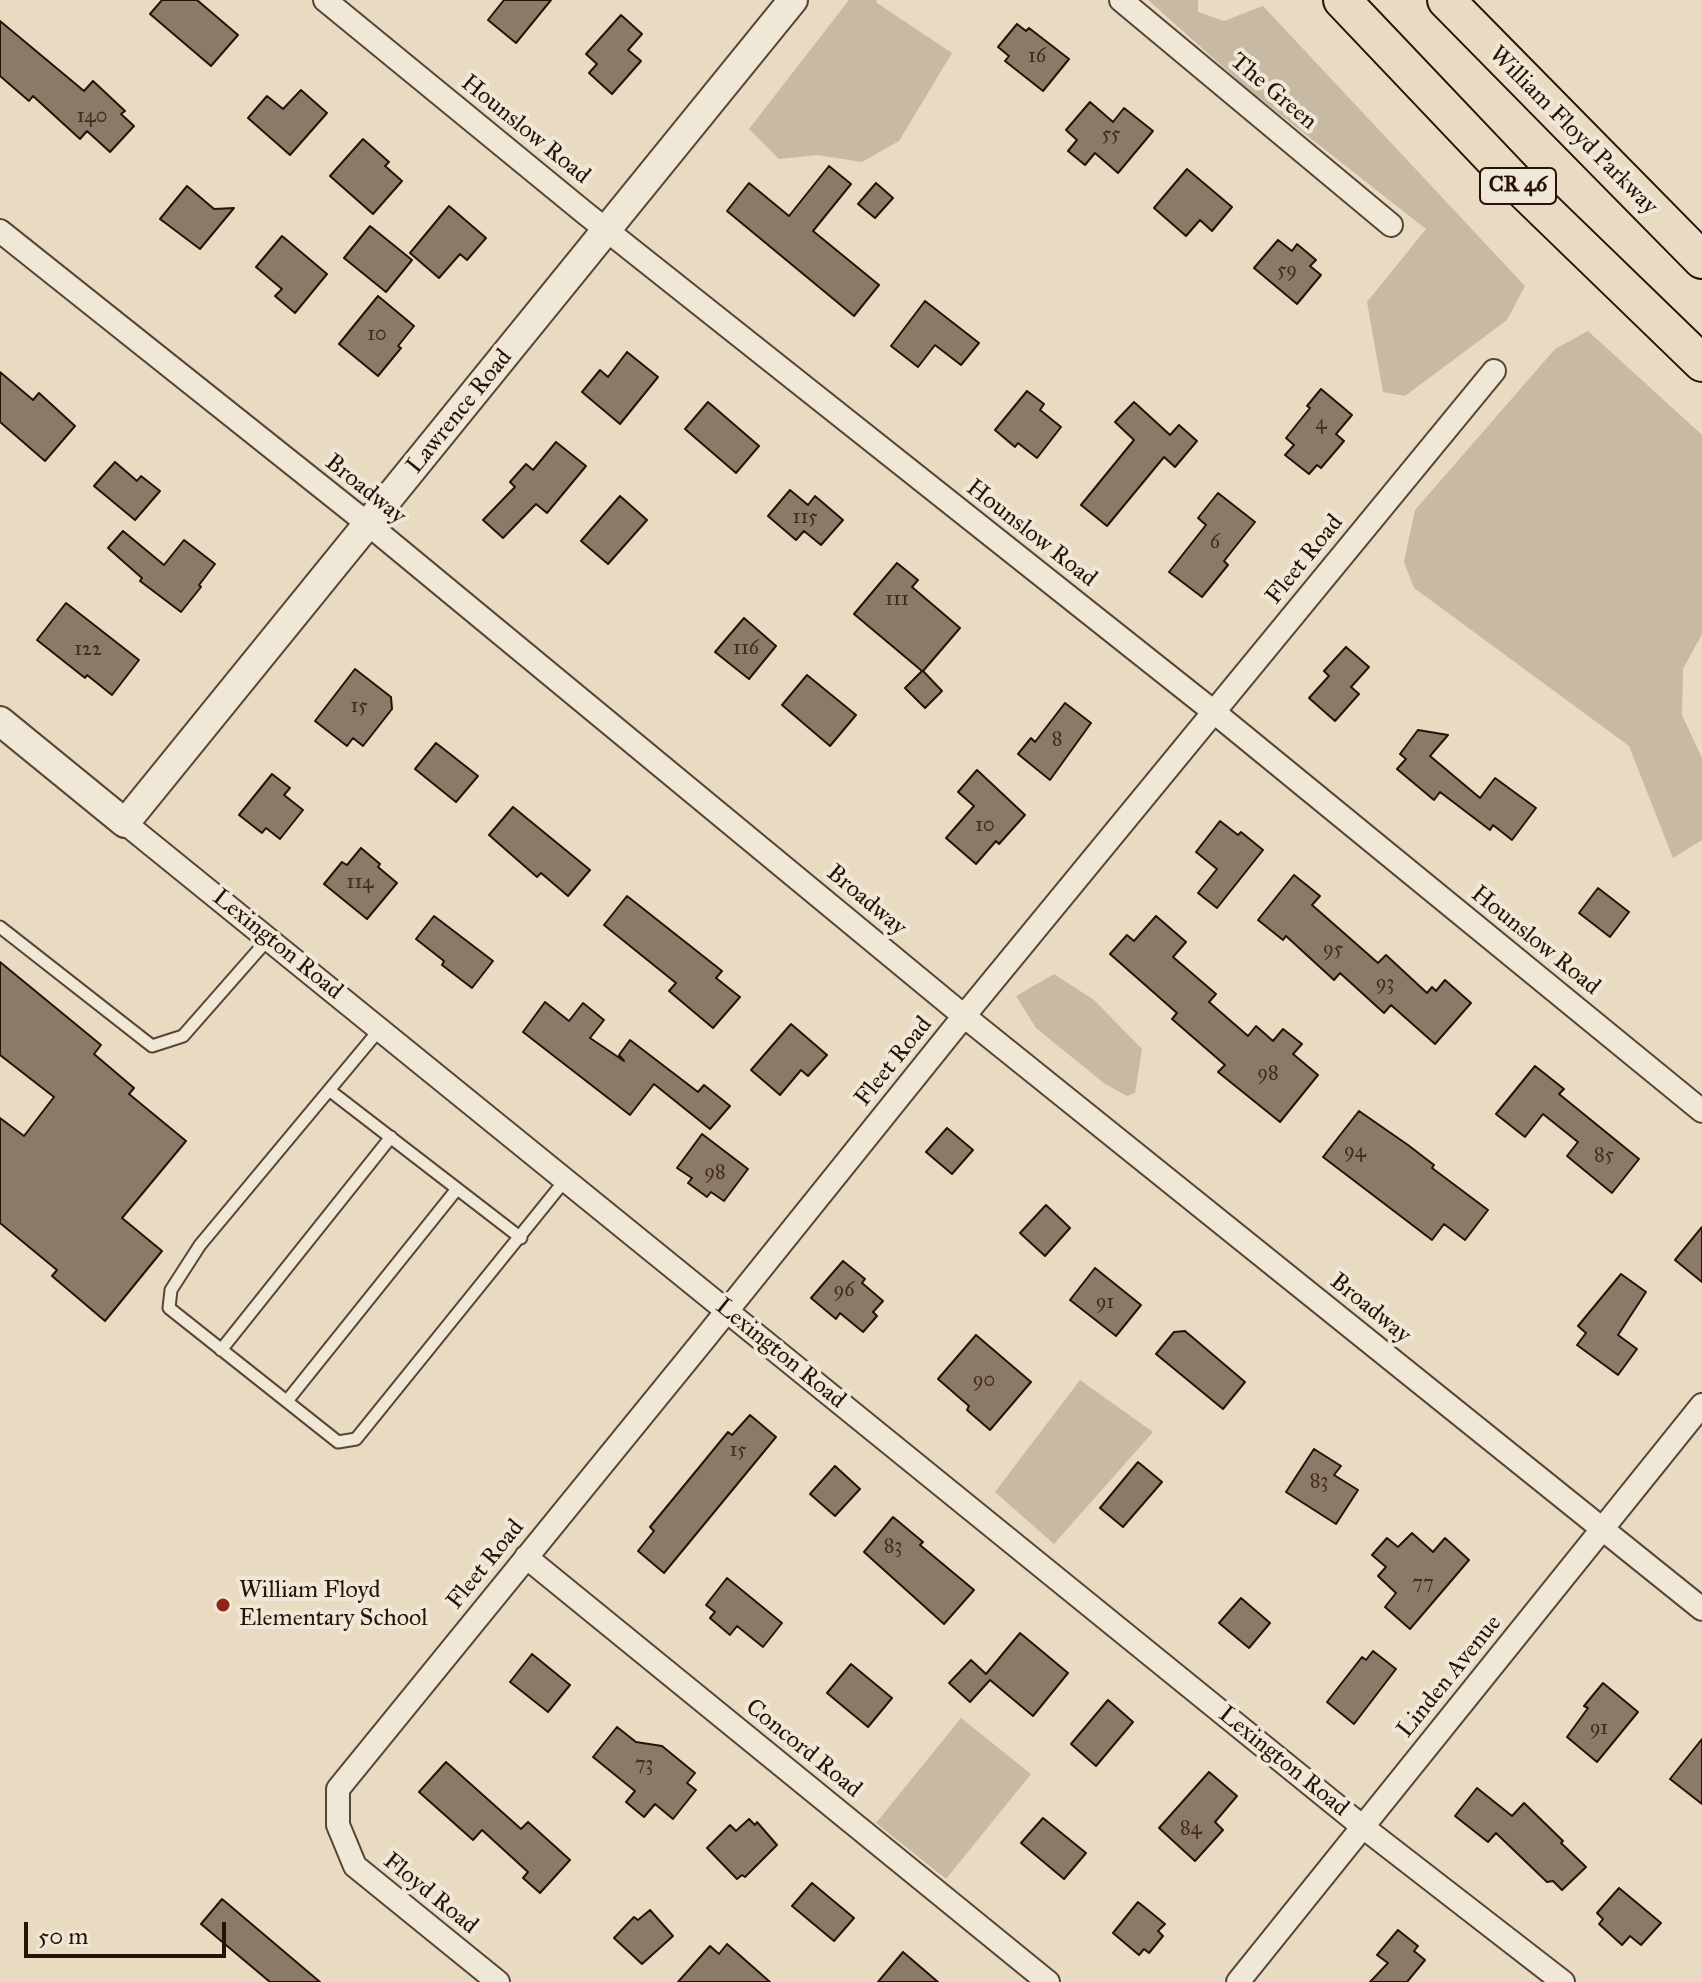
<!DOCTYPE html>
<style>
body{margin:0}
#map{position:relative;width:1702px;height:1982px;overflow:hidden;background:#e8dbc1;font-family:"IM FELL Great Primer",serif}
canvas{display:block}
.scale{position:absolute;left:24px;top:1922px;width:202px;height:36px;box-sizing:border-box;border:4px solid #291108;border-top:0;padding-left:10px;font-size:24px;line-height:28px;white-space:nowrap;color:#291108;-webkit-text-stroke:6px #f0e8d7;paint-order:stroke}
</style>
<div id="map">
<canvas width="1702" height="1982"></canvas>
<div class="scale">50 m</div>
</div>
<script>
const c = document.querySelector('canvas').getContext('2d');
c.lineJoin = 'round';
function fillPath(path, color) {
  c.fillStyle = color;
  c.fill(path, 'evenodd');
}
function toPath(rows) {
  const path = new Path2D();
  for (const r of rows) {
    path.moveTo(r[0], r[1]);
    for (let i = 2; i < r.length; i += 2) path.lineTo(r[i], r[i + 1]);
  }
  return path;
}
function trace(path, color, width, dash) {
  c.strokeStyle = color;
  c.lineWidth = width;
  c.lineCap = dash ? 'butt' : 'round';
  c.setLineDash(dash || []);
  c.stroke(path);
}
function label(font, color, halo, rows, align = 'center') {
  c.font = font + ' "IM FELL Great Primer",serif';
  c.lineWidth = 8;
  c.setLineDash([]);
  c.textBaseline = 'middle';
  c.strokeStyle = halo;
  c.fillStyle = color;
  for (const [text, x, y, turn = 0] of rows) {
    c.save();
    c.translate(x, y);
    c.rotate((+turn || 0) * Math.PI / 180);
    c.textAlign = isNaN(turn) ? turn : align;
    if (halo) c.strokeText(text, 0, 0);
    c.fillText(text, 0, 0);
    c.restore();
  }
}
fillPath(toPath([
 [849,0,876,0,877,3,952,53,899,141,862,162,817,155,779,159,749,129],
 [1148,0,1198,0,1198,12,1224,21,1263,6,1525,286,1507,320,1405,396,1383,392,1367,302,1426,229,1249,90],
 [1588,331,1702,435,1702,634,1683,669,1682,715,1702,758,1702,840,1673,858,1629,746,1414,588,1404,562,1415,510,1555,349],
 [1054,974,1094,1000,1142,1049,1135,1093,1127,1096,1105,1084,1036,1028,1016,996],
 [1080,1380,1153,1432,1054,1544,995,1492],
 [961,1718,1031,1774,946,1879,876,1823]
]), '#c8b9a2');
const building = toPath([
 [162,0,197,0,238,35,211,66,150,14,162,0],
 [504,0,551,0,516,43,488,20,504,0],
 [621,15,642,34,628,50,641,61,612,94,589,73,597,64,586,54,621,15],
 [0,21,84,91,93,81,125,111,121,114,134,126,110,152,87,131,80,139,33,96,29,101,0,76,0,21],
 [1017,24,1026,31,1029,28,1069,59,1043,91,1005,61,1009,56,998,47,1017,24],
 [301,90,327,113,290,155,248,118,267,96,283,109,301,90],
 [1090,102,1113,122,1124,108,1153,131,1118,173,1095,153,1085,165,1068,151,1077,140,1066,130,1090,102],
 [363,139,389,162,385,166,402,181,373,214,330,176,363,139],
 [829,166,851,184,813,231,879,285,854,316,727,211,749,183,789,216,829,166],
 [1187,169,1232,207,1212,231,1200,220,1186,236,1154,208,1187,169],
 [876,183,893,198,875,218,858,204,876,183],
 [187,186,214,209,234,208,200,249,160,219,187,186],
 [449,206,486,238,467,260,460,254,439,278,410,253,449,206],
 [370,226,412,260,386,292,344,258,370,226],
 [282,236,327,274,295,313,275,296,282,289,256,267,282,236],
 [1278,240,1292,251,1297,244,1316,260,1310,266,1321,275,1297,304,1254,268,1278,240],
 [378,296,414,326,398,346,401,348,378,376,339,344,378,296],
 [925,301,979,343,961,365,935,345,918,367,891,346,925,301],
 [627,352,658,377,620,424,582,392,600,370,608,377,627,352],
 [0,372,33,400,39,393,75,426,45,461,0,422,0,372],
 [1321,389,1352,415,1336,434,1344,441,1321,468,1317,465,1309,474,1285,455,1294,445,1286,438,1310,408,1307,406,1321,389],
 [1027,391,1044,404,1040,410,1061,427,1037,458,1018,443,1015,447,995,430,1027,391],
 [708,402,759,446,736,473,685,429,708,402],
 [1134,402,1170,435,1179,425,1197,441,1175,467,1164,457,1107,526,1081,505,1134,440,1115,422,1134,402],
 [556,442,586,466,547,513,536,504,503,538,483,520,515,487,510,482,526,464,533,470,556,442],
 [115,462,137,481,141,476,160,491,135,520,94,486,115,462],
 [790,490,808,505,815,496,843,520,821,545,804,531,796,540,768,516,790,490],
 [1218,493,1255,522,1224,561,1228,565,1202,597,1169,572,1206,525,1198,518,1218,493],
 [620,496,647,520,608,564,581,541,620,496],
 [123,531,164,565,184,540,215,564,199,585,201,587,181,612,140,581,142,578,108,548,123,531],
 [897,563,918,580,912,587,960,628,923,671,942,691,925,708,905,688,922,671,854,614,897,563],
 [66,603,139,660,112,695,87,675,85,678,37,640,66,603],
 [744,618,776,646,749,679,715,652,744,618],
 [1346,647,1369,667,1351,687,1359,694,1335,721,1309,698,1329,676,1324,671,1346,647],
 [355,669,391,697,392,709,363,746,353,738,347,746,315,721,355,669],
 [807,675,856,715,830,746,782,705,807,675],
 [1065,703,1091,723,1050,780,1018,754,1031,738,1035,742,1065,703],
 [1418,730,1448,735,1430,756,1480,798,1495,778,1536,808,1512,840,1493,825,1490,830,1440,792,1434,800,1397,769,1406,759,1400,754,1418,730],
 [436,743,478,776,456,802,415,769,436,743],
 [977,770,1025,815,999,844,996,841,976,864,946,838,974,806,958,792,977,770],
 [272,774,290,788,284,795,303,810,280,839,266,828,262,833,239,815,272,774],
 [513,807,590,870,568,896,541,873,537,877,489,835,513,807],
 [1220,821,1238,835,1241,832,1263,850,1217,908,1198,893,1217,869,1196,852,1220,821],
 [361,848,380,864,378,867,397,883,367,919,324,884,342,862,347,865,361,848],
 [1294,875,1320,896,1312,905,1378,963,1386,955,1427,993,1432,987,1436,991,1445,980,1471,1003,1435,1044,1391,1005,1384,1013,1340,973,1334,980,1286,936,1283,940,1258,920,1294,875],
 [1598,888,1629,912,1610,937,1579,913,1598,888],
 [627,896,722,971,716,978,740,997,713,1028,669,991,676,983,604,925,627,896],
 [434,916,493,961,472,988,442,965,444,961,416,939,434,916],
 [1156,916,1186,942,1173,957,1216,994,1209,1002,1248,1036,1256,1026,1273,1041,1283,1029,1302,1044,1293,1054,1318,1075,1280,1122,1218,1072,1225,1065,1172,1019,1177,1013,1110,954,1127,935,1134,941,1156,916],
 [0,962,101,1045,94,1054,134,1088,129,1094,186,1141,122,1218,162,1251,105,1321,52,1276,57,1270,0,1223,0,1118,24,1136,54,1097,0,1055,0,962],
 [545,1002,569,1021,583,1003,604,1020,590,1038,624,1061,619,1055,630,1040,698,1092,704,1085,730,1106,710,1129,654,1084,630,1115,523,1032,545,1002],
 [791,1024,827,1055,808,1076,801,1070,780,1095,751,1070,791,1024],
 [1535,1066,1564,1089,1559,1094,1639,1159,1612,1193,1567,1156,1578,1142,1543,1114,1525,1137,1496,1114,1535,1066],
 [1359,1111,1408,1145,1434,1165,1432,1168,1488,1210,1465,1240,1444,1224,1432,1240,1323,1157,1359,1111],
 [947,1128,973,1150,952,1174,926,1152,947,1128],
 [702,1134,748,1169,724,1201,711,1192,707,1197,688,1183,692,1178,677,1168,702,1134],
 [1046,1205,1070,1228,1045,1256,1020,1233,1046,1205],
 [1702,1227,1702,1282,1675,1260,1702,1227],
 [843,1261,865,1279,862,1283,883,1301,873,1312,877,1316,863,1332,840,1313,836,1319,811,1298,843,1261],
 [1095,1268,1141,1305,1116,1336,1070,1300,1095,1268],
 [1621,1274,1646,1292,1618,1335,1637,1349,1618,1375,1577,1345,1586,1333,1578,1326,1621,1274],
 [1185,1331,1245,1382,1223,1409,1156,1354,1174,1332,1185,1331],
 [976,1335,1031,1382,990,1430,967,1410,969,1406,938,1379,976,1335],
 [750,1415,776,1437,664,1573,638,1551,654,1531,650,1527,701,1465,728,1432,732,1435,750,1415],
 [1314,1449,1341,1466,1334,1475,1358,1490,1336,1524,1286,1492,1314,1449],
 [1138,1462,1162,1482,1123,1527,1100,1508,1138,1462],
 [835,1466,860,1489,835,1516,810,1494,835,1466],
 [893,1517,923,1542,920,1545,974,1590,944,1624,864,1552,893,1517],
 [1412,1533,1433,1552,1445,1538,1469,1560,1410,1629,1385,1607,1396,1593,1378,1576,1386,1567,1372,1555,1387,1538,1398,1547,1412,1533],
 [727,1578,782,1623,763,1647,737,1626,730,1635,710,1618,715,1612,706,1605,727,1578],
 [1241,1598,1270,1623,1249,1648,1219,1623,1241,1598],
 [1020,1633,1068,1673,1033,1716,990,1680,970,1702,949,1683,971,1660,986,1674,1020,1633],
 [1373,1651,1396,1669,1354,1724,1327,1702,1362,1657,1366,1660,1373,1651],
 [532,1654,570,1685,548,1712,510,1682,532,1654],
 [851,1664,892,1698,868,1727,827,1693,851,1664],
 [1603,1683,1638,1712,1597,1762,1567,1737,1588,1708,1584,1706,1603,1683],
 [1108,1700,1133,1722,1096,1766,1071,1744,1108,1700],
 [617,1727,636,1742,662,1746,695,1773,687,1783,696,1790,673,1819,655,1804,644,1817,626,1802,635,1791,593,1757,617,1727],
 [1702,1739,1702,1804,1670,1779,1702,1739],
 [446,1762,521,1829,528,1822,570,1860,540,1893,523,1878,528,1872,482,1830,473,1840,419,1792,446,1762],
 [1209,1772,1237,1796,1215,1822,1223,1830,1195,1861,1159,1828,1209,1772],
 [1477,1788,1512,1816,1524,1803,1563,1841,1561,1843,1586,1867,1562,1890,1553,1881,1547,1882,1496,1833,1488,1842,1455,1816,1477,1788],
 [1043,1818,1086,1853,1064,1879,1021,1843,1043,1818],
 [749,1819,755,1825,757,1822,777,1845,745,1877,742,1875,737,1879,707,1848,730,1825,736,1831,749,1819],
 [812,1883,854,1918,834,1941,792,1906,812,1883],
 [1619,1888,1661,1923,1641,1945,1630,1936,1622,1945,1599,1924,1603,1919,1597,1913,1619,1888],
 [222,1899,320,1982,270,1982,201,1924,222,1899],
 [1138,1902,1165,1924,1158,1931,1163,1936,1149,1953,1144,1949,1139,1955,1113,1933,1138,1902],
 [650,1910,673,1936,642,1964,614,1938,634,1917,638,1920,650,1910],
 [1398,1930,1418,1946,1414,1951,1425,1960,1407,1982,1370,1982,1388,1963,1377,1955,1398,1930],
 [727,1944,770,1982,678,1982,710,1946,719,1954,727,1944],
 [903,1952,938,1982,878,1982,903,1952]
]);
fillPath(building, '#8c7a68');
trace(building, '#291108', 2);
const service = toPath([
 [0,927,152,1046,183,1036,269,938],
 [380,1029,200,1245,171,1290,169,1308,338,1442,356,1439,566,1179],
 [329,1090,521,1238],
 [221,1350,391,1137],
 [287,1401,457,1189]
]);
const minor = toPath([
 [325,0,585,213,1214,712,1702,1111],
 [1121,0,1391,225],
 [0,231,368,524,964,1016,1702,1609],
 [125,823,1363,1827,1563,1982],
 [526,1557,1048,1982],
 [498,1982,355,1866,338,1825,338,1789,706,1337,964,1016,1494,371],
 [1238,1982,1702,1405]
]);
const tertiary = toPath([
 [0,721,125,823,793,0]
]);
const trunk = toPath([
 [1342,0,1514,181,1702,363],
 [1446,0,1702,260]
]);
trace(service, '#594436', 15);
trace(minor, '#594436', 26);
trace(tertiary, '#594436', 32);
trace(trunk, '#291108', 40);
trace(service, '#f0e8d7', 11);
trace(minor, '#f0e8d7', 22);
trace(tertiary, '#f0e8d7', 28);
trace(trunk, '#e8dbc1', 36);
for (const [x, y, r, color] of [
 [223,1605,8,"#8f2418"]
]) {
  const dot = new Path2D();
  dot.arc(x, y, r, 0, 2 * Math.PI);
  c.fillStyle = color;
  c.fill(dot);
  trace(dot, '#f0e8d7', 3);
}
label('20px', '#422b20', null, [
 ["16",1037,57],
 ["140",92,117],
 ["55",1111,135],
 ["59",1287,271],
 ["10",377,335],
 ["4",1321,424],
 ["115",805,518],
 ["6",1215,543],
 ["111",897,600],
 ["116",746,649],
 ["122",88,650],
 ["15",359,707],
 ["8",1057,740],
 ["10",985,826],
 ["114",360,883],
 ["95",1333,950],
 ["93",1385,984],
 ["98",1268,1074],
 ["94",1355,1152],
 ["85",1604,1156],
 ["98",715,1173],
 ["96",844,1291],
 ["91",1105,1303],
 ["90",984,1381],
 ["15",738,1451],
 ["83",1319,1482],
 ["83",893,1547],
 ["77",1423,1584],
 ["91",1599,1729],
 ["73",644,1765],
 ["84",1191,1829]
]);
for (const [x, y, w] of [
 [1518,186,76]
]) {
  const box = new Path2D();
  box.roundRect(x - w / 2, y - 18, w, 36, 6);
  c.fillStyle = '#f0e8d7';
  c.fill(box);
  trace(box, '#291108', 2);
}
label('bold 22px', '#291108', null, [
 ["CR 46",1518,186]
]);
label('24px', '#291108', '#f0e8d7', [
 ["The Green",1273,92,40],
 ["Hounslow Road",525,130,39],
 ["William Floyd Parkway",1573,131,45],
 ["Lawrence Road",460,412,-51],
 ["Broadway",365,490,39],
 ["Hounslow Road",1031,534,38],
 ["Fleet Road",1305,560,-51],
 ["Broadway",866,901,40],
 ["Hounslow Road",1535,941,39],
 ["Lexington Road",277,945,39],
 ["Fleet Road",894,1062,-51],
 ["Broadway",1370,1309,39],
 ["Lexington Road",780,1354,39],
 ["Fleet Road",486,1565,-51],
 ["Linden Avenue",1450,1677,-51],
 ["Concord Road",803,1749,39],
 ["Lexington Road",1283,1762,39],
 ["Floyd Road",430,1894,39]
]);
label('24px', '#291108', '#f0e8d7', [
 ["William Floyd",239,1591],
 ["Elementary School",239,1619]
], 'left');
</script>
